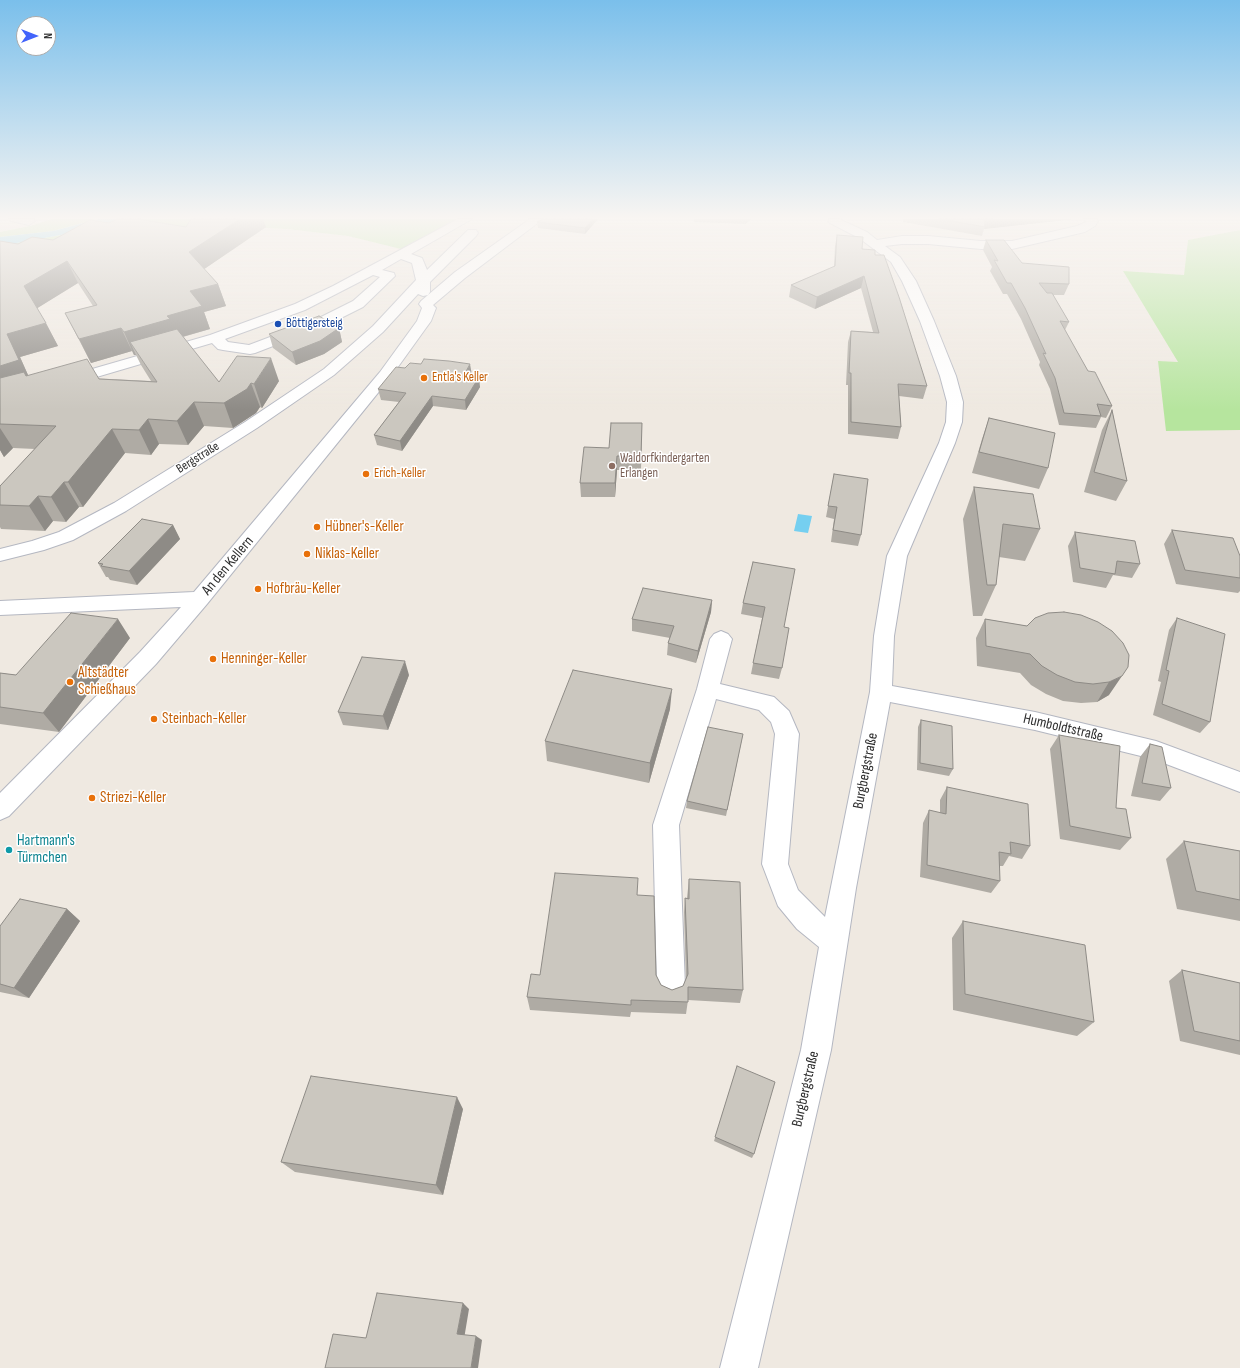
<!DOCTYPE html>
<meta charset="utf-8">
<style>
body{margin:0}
#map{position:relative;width:1240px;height:1368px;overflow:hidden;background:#efe9e1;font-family:"Sofia Sans Condensed",sans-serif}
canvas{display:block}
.north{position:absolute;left:16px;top:16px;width:40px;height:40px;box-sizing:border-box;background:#fff;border:1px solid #ababab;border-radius:50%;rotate:90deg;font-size:11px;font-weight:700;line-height:16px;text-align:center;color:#2e2e2e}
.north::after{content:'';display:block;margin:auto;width:14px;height:18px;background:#4264fb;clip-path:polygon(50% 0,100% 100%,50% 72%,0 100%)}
</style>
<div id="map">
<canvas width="1240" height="1368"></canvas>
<div class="north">N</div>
</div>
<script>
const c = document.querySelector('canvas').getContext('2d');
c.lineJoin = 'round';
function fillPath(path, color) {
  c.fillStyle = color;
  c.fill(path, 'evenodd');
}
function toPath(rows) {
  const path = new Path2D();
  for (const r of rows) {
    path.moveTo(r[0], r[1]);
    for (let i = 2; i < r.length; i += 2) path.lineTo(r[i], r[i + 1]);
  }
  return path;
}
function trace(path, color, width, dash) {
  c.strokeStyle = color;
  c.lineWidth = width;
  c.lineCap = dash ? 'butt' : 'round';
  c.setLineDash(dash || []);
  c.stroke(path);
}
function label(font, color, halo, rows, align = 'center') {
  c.font = font + ' "Sofia Sans Condensed",sans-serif';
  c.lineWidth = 3;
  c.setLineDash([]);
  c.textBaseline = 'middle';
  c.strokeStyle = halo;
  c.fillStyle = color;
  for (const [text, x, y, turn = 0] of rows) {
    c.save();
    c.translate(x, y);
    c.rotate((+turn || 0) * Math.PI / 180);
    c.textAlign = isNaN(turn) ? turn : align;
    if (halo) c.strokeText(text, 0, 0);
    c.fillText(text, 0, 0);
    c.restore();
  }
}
fillPath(toPath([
 [51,219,97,219,53,231,0,237,0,232,34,225],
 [123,219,457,219,401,249,348,236,287,229,246,227,0,246,77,232],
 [1240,230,1240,430,1166,431,1158,361,1178,362,1123,271,1184,275,1188,240]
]), '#b6e59e');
fillPath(toPath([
 [99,219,123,219,77,232,0,246,0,237,53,231],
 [798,514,812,516,808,533,794,531]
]), '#75cff0');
const minor = toPath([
 [9,219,33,219,35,221,29,225,11,221,9,219],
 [458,219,472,219,411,254,422,258,427,270,468,230,476,230,478,233,476,236,430,282,430,292,428,295,423,296,418,294,383,332,334,375,257,428,126,511,73,540,44,550,0,561,0,549,32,541,59,532,114,503,245,422,324,369,373,326,416,280,412,263,401,259,382,270,394,273,395,276,363,307,325,326,255,353,250,354,223,350,218,349,212,343,66,386,61,384,58,381,61,378,210,335,295,304,333,286,458,219],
 [373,275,380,277,353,301,315,320,249,345,228,342,225,339,305,310,373,275],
 [530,219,543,219,465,278,433,305,436,308,431,321,390,378,207,604,156,664,9,816,0,820,0,793,140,652,181,607,0,615,0,601,194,592,380,372,417,321,422,308,419,304,421,301,455,272,530,219],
 [830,219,839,219,867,232,877,240,902,236,928,236,981,241,1012,241,1077,226,1086,222,1084,219,1096,219,1098,221,1095,226,1085,232,1012,249,981,249,928,244,902,244,885,246,900,257,916,281,934,321,956,376,963,402,962,422,955,443,907,556,894,636,892,686,1035,712,1156,741,1240,772,1240,792,1153,759,1035,730,890,702,856,888,831,1050,758,1368,720,1368,801,1050,819,947,797,929,778,906,762,864,775,734,771,722,759,710,716,699,679,825,685,987,681,997,671,1001,661,997,657,987,653,825,697,689,710,639,714,634,721,631,728,634,732,639,720,684,774,697,789,711,799,734,788,864,798,890,825,917,870,692,874,636,887,556,939,443,946,422,947,402,940,376,920,321,902,281,891,262,859,238,830,223,828,221,830,219]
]);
trace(minor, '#b4b7c1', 2);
fillPath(minor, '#fff');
fillPath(toPath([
 [543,219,598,219,585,234,538,228,537,222],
 [694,219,751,219,745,224,694,222],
 [903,219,1074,219,984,229,982,236,903,222],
 [109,223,186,227,266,227,204,269,218,284,226,306,204,312,210,329,183,337,219,382,279,381,262,408,260,407,256,413,233,428,204,426,188,445,159,444,151,455,125,453,83,507,79,507,66,522,53,521,45,531,1,529,0,527,0,486,35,449,13,448,4,457,0,450,0,241,18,244,53,240],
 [78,283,93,306,65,313,91,363,132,351,134,355,136,355,141,365,151,381,28,375,20,357,58,346,37,308],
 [837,235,875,255,927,386,923,399,899,396,901,427,898,439,848,434,848,385,846,385,848,342,851,331,873,332,861,288,815,309,789,297,791,285,834,267,835,246],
 [986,240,1022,263,1069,284,1064,295,1053,295,1069,322,1065,330,1088,371,1112,406,1106,418,1101,417,1096,428,1059,425,1050,389,1039,365,1040,362,1021,319,1007,294,1003,294,990,271,992,267,983,250],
 [339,328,342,342,324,354,296,365,273,348,269,334],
 [472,375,471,376,480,387,466,410,433,406,402,451,377,445,374,435,399,402,381,400,378,389],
 [1112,410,1127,481,1116,501,1084,492,1102,430],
 [989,418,1048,468,1039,489,972,473,982,439],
 [642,423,641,470,617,470,615,497,581,497,580,483,609,448],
 [834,474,861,535,858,546,831,542,834,519,826,517],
 [974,487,1040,529,1025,561,999,557,996,585,982,616,973,616,963,519],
 [173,525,180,539,137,585,110,580,108,577,106,577,98,563],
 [1172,530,1240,556,1240,591,1238,593,1176,584,1164,544],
 [1075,532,1140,564,1132,578,1113,575,1106,588,1073,582,1068,546],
 [753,562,784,627,782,668,779,679,751,674,762,618,741,614,743,603],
 [712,600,711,612,696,663,667,655,668,643,670,638,632,631,632,619],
 [1177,618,1210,722,1200,733,1153,715,1161,682,1158,681,1169,630],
 [985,619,1027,626,1112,631,1109,695,1097,702,1081,703,1063,701,1046,694,1031,685,1020,673,977,666,976,638],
 [130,638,59,732,0,724,0,673,16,675],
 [409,675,388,730,343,725,338,712],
 [670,709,649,783,547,761,545,741],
 [921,720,953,769,949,776,917,770,918,727],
 [743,734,726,816,686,808,687,801],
 [1059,735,1116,808,1131,838,1120,850,1060,839,1050,749],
 [1150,744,1171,788,1160,801,1131,796,1140,757],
 [947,787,1030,846,1022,859,1009,856,1003,866,999,866,1000,881,991,893,920,877,923,823,929,810,940,813,940,800],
 [1184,841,1240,851,1240,921,1177,909,1166,859],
 [689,879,743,990,740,1003,688,1000,686,1014,631,1012,630,1017,530,1010,527,997,540,975,638,895,656,975,661,985,672,990,683,986,686,979,684,912,685,898,687,898],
 [67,909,80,921,29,998,0,992,0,926],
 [963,921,1094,1022,1077,1036,953,1010,952,938],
 [1182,970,1240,983,1240,1055,1180,1041,1169,981],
 [737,1066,754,1154,752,1158,714,1141],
 [463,1109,443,1195,295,1172,281,1162]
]), '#afaba4');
fillPath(toPath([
 [240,219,263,219,266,227,197,274,189,252],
 [593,219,598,219,585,234,585,228],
 [746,219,751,219,745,224],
 [993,219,1074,219,984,229,985,227,984,220],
 [67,261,78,283,36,309,24,286],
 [864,276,861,288,815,309,817,297],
 [218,284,226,306,204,312,210,329,178,338,130,342,136,355,134,355,124,332,167,316,190,291],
 [46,323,58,346,20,357,32,384,0,395,0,366,7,334],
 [121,328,132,351,91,363,79,339],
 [339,328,342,342,324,354,296,365,292,352],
 [271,358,279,381,262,408,254,384],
 [470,364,472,375,465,385,464,375],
 [479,377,480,387,466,410,465,400],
 [251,383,260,407,256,413,233,428,224,403],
 [432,396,433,406,402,451,400,441],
 [194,402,204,426,188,445,177,421],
 [148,419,159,444,151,455,139,430],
 [0,428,13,448,4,457,0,450],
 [112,429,125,453,83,507,68,482],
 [617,456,617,470,615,497,615,483],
 [64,482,79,507,66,522,51,497],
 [38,496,53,521,45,531,29,506],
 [173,525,180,539,137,585,129,571],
 [712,600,711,612,696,663,698,651],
 [118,619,130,638,59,732,43,713],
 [405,661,409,675,388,730,383,716],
 [1122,676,1109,695,1097,702,1109,682],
 [672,689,670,709,649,783,650,763],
 [67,909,80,921,29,998,14,988],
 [457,1097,463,1109,443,1195,436,1185],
 [463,1303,469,1309,464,1339,457,1334],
 [476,1336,482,1340,478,1368,471,1368]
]), '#8e8b86');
const building = toPath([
 [117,219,138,219,186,227,191,219,240,219,189,252,218,284,190,291,202,306,167,316,170,319,124,332,121,328,79,339,65,313,97,305,67,261,24,286,46,323,7,334,19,360,0,366,0,241,18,244,32,237,53,240,90,220,109,223,117,219],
 [543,219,593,219,585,228,537,222,543,219],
 [940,219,993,219,984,220,985,227,940,219],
 [837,235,863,237,862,249,875,250,875,255,884,255,899,297,927,386,898,384,901,427,851,422,851,373,849,373,851,331,879,333,864,276,817,297,791,285,835,266,837,235],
 [986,240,1004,240,1022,263,1069,267,1069,284,1039,283,1047,293,1052,293,1069,322,1060,321,1088,371,1095,372,1112,406,1097,404,1101,416,1064,413,1055,378,1043,353,1046,354,1025,308,1011,283,1007,283,994,260,998,261,986,240],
 [319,316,339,328,320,341,292,352,269,334,319,316],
 [177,329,219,382,237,356,271,358,254,384,251,383,247,389,224,403,194,402,177,421,148,419,139,430,112,429,68,482,64,482,51,497,38,496,29,506,0,505,0,486,56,426,0,424,0,378,24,372,26,376,87,359,99,379,157,382,130,342,177,329],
 [424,359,449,361,470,364,464,375,479,377,465,400,432,396,400,441,374,435,406,393,378,389,396,367,405,368,410,363,421,364,424,359],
 [1112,410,1127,481,1094,472,1112,410],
 [989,418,1055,433,1048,468,979,452,989,418],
 [611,423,642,423,641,456,617,456,615,483,580,483,584,447,609,448,611,423],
 [834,474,868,479,861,535,833,530,837,507,828,506,834,474],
 [974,487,1033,494,1040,529,1003,524,996,585,987,585,974,487],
 [142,519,173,525,129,571,101,566,103,564,98,563,142,519],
 [1172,530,1233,538,1240,556,1240,578,1185,570,1172,530],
 [1075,532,1135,541,1140,564,1117,561,1115,574,1080,568,1075,532],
 [753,562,795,569,784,627,789,628,782,668,753,663,765,607,743,603,753,562],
 [643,588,712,600,698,651,668,643,674,626,632,619,643,588],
 [1064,612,1081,615,1098,622,1112,631,1123,643,1129,655,1128,667,1122,676,1109,682,1093,684,1075,682,1057,675,1042,666,1030,654,986,646,985,619,1027,626,1035,618,1048,613,1064,612],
 [71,613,118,619,43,713,0,707,0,673,16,675,71,613],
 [1177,618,1225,634,1210,722,1162,704,1169,671,1166,670,1177,618],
 [362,657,405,661,383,716,338,712,362,657],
 [573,670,672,689,650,763,545,741,573,670],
 [921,720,952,726,953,769,920,763,921,720],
 [708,727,743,734,727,810,687,801,708,727],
 [1059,735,1120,746,1116,808,1126,809,1131,838,1070,826,1059,735],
 [1150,744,1162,747,1171,788,1142,783,1150,744],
 [947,787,1028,804,1030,846,1010,842,1011,854,999,852,1000,881,927,865,929,810,946,814,947,787],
 [1184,841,1240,851,1240,900,1196,891,1184,841],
 [555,873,638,878,637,895,654,896,656,975,661,985,672,990,683,986,688,974,685,898,689,899,689,879,740,882,743,990,688,987,688,1002,631,1000,631,1005,527,997,531,974,540,975,555,873],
 [20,899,67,909,14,988,0,984,0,926,20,899],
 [963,921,1085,945,1094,1022,965,994,963,921],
 [1182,970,1240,983,1240,1041,1194,1031,1182,970],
 [737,1066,775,1082,754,1154,715,1137,737,1066],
 [311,1076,457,1097,436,1185,281,1162,311,1076],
 [377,1293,463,1303,457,1334,476,1336,471,1368,325,1368,333,1334,366,1338,377,1293]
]);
fillPath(building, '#cbc7bf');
trace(building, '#8e8b86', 1);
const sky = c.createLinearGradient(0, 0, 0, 410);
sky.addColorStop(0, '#7abfeb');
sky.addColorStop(0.53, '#f8f5f2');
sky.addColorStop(1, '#f8f5f200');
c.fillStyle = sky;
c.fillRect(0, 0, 1240, 410);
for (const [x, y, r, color] of [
 [278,324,4,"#1a4fb4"],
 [424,378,4,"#e8710a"],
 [612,466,4,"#8d6e63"],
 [366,474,4,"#e8710a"],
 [317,527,4,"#e8710a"],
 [307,554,4,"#e8710a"],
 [258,589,4,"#e8710a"],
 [213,659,4,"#e8710a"],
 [70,682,4,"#e8710a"],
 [154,719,4,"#e8710a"],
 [92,798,4,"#e8710a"],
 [9,850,4,"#0f9aa8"]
]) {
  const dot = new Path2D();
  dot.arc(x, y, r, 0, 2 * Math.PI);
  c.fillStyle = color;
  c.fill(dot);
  trace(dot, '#fff', 1.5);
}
label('13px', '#164399', '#fff', [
 ["Böttigersteig",286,324]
], 'left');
label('13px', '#c56008', '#fff', [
 ["Entla's Keller",432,378],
 ["Erich-Keller",374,474]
], 'left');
label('13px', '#2e2e2e', '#fff', [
 ["Bergstraße",198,458,-32]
]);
label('13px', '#785e54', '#fff', [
 ["Waldorfkindergarten",620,459],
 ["Erlangen",620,474]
], 'left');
label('15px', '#c56008', '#fff', [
 ["Hübner's-Keller",325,527],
 ["Niklas-Keller",315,554],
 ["Hofbräu-Keller",266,589],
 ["Henninger-Keller",221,659],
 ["Altstädter",78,673],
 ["Schießhaus",78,690],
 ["Steinbach-Keller",162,719],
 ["Striezi-Keller",100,798]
], 'left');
label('15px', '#2e2e2e', '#fff', [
 ["An den Kellern",228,566,-50],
 ["Humboldtstraße",1063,728,13],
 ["Burgbergstraße",866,771,-79],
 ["Burgbergstraße",806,1089,-77]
]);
label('15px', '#0d838f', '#fff', [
 ["Hartmann's",17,841],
 ["Türmchen",17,858]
], 'left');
</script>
